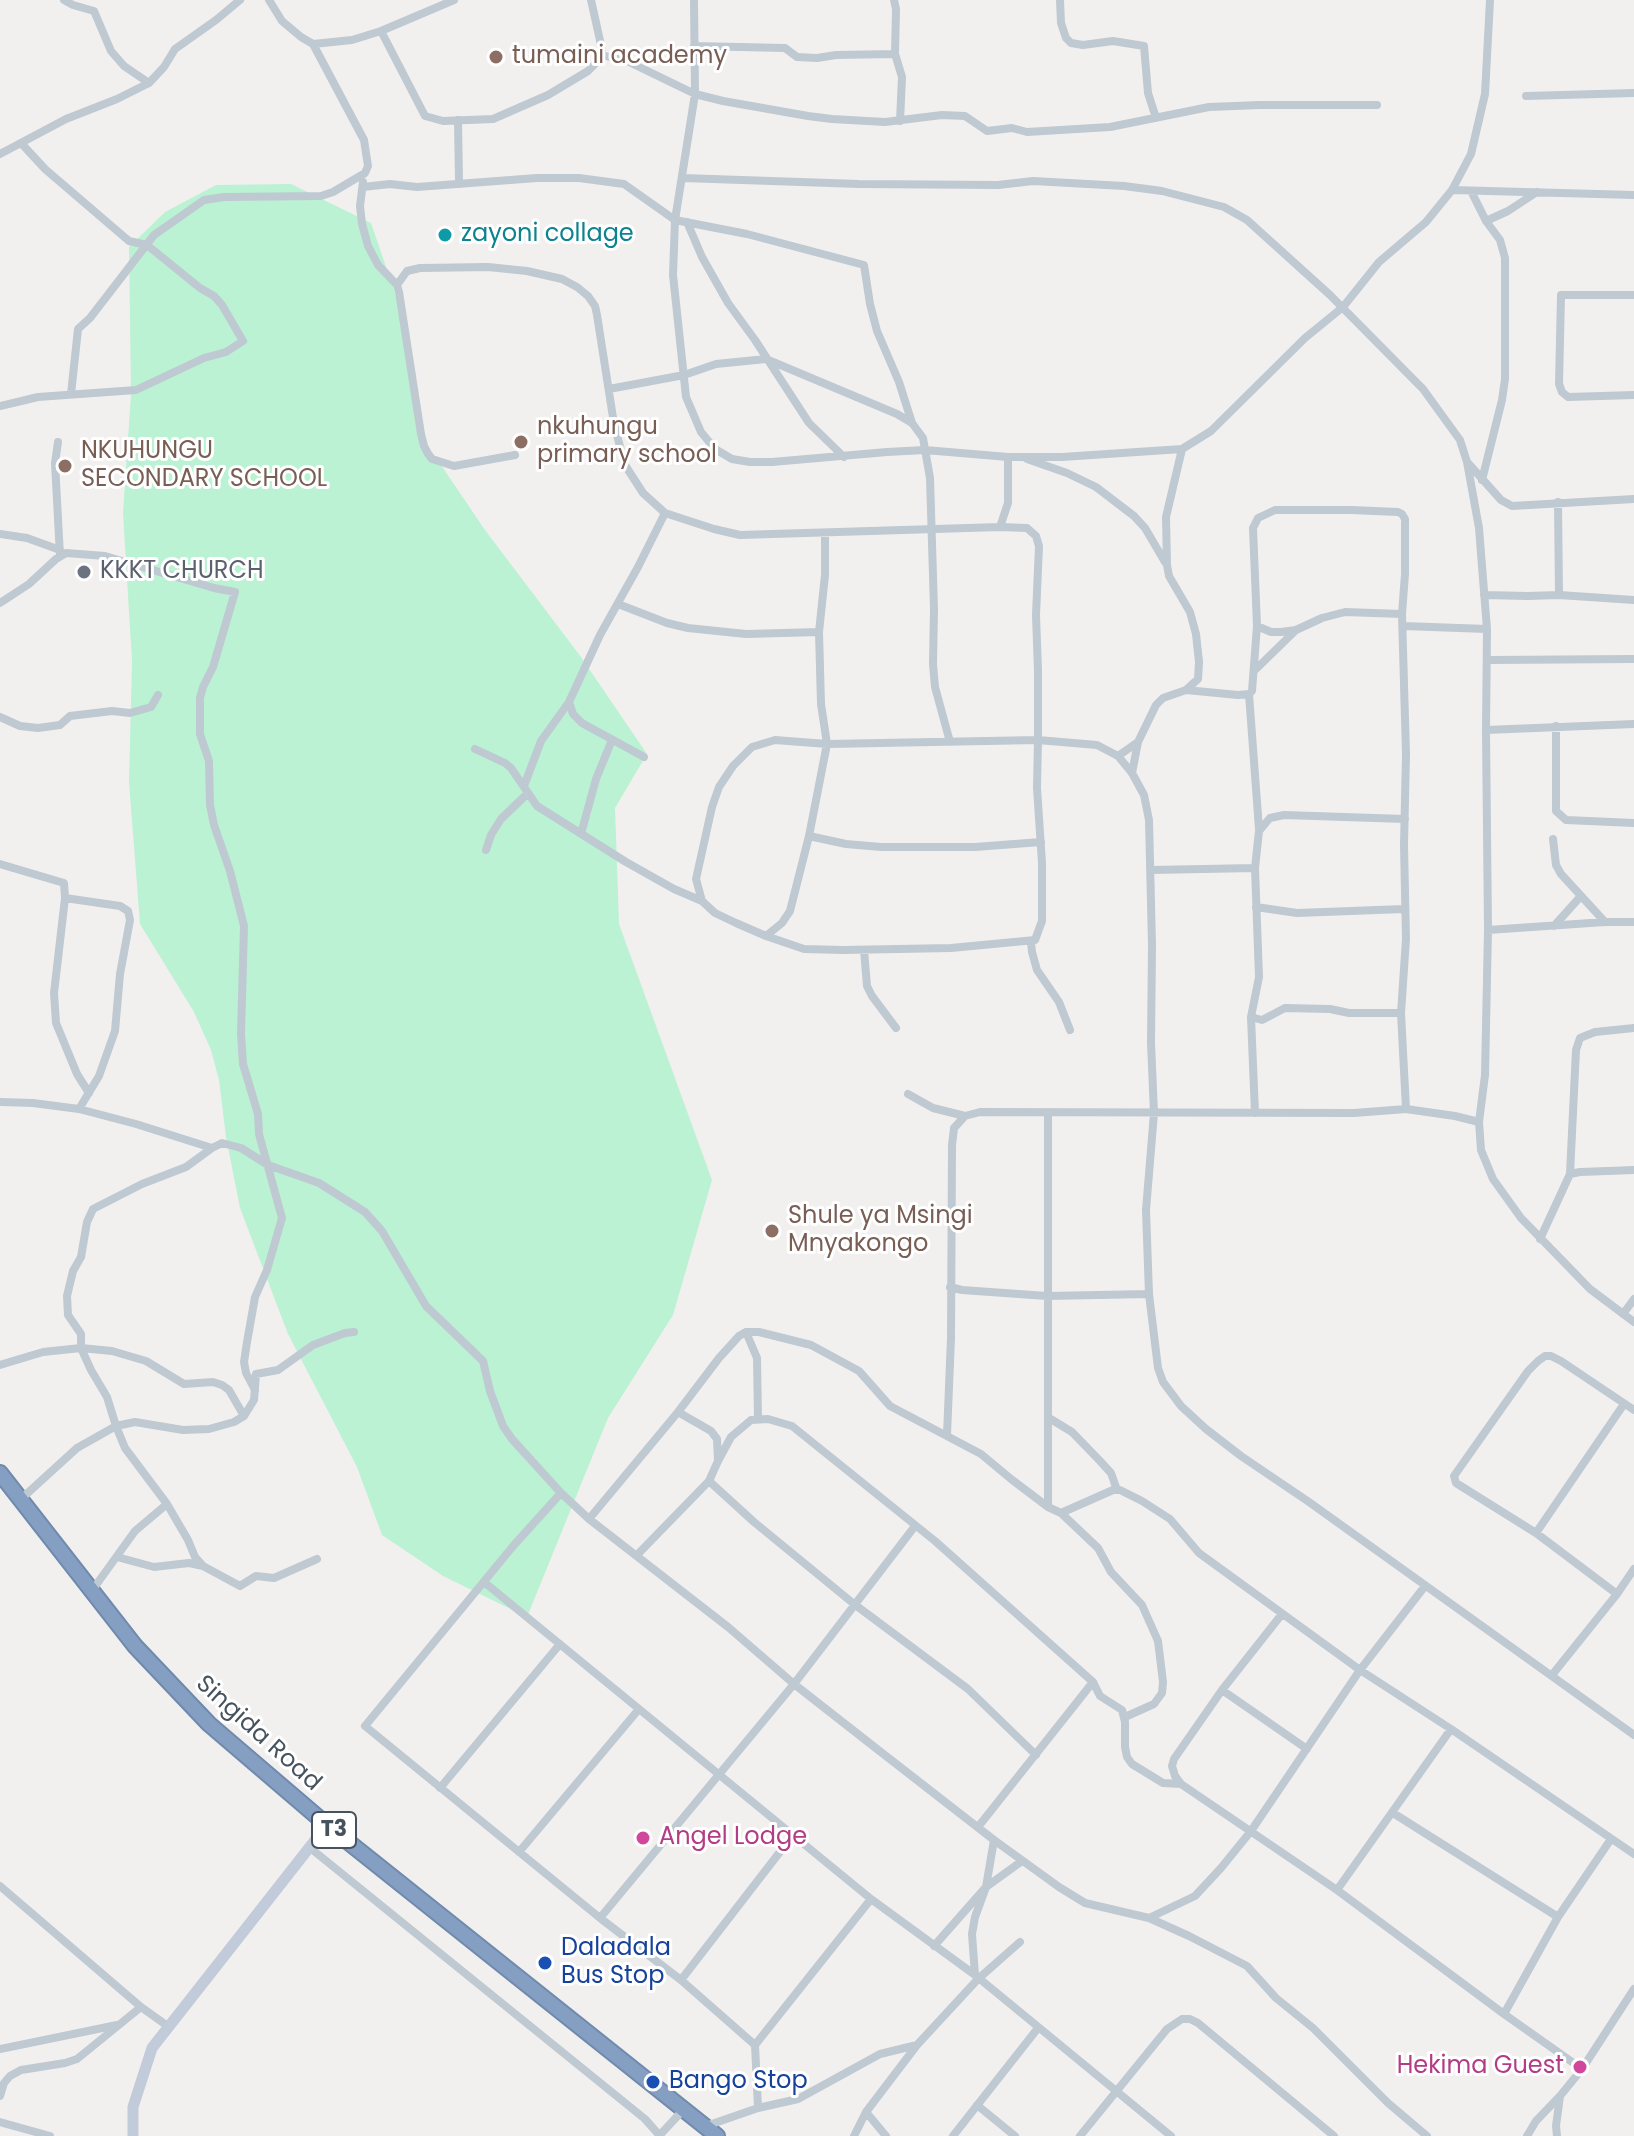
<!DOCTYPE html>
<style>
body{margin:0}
canvas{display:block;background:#f2efef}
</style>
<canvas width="1634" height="2136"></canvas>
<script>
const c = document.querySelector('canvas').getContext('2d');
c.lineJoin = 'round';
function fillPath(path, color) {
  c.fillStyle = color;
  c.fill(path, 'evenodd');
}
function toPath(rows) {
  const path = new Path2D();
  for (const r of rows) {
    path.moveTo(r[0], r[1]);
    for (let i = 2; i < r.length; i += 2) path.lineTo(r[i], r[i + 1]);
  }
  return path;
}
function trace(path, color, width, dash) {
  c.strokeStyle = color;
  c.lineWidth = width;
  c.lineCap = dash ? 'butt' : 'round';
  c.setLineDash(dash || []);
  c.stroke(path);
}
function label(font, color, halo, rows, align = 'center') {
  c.font = font + ' Poppins,sans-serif';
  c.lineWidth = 6;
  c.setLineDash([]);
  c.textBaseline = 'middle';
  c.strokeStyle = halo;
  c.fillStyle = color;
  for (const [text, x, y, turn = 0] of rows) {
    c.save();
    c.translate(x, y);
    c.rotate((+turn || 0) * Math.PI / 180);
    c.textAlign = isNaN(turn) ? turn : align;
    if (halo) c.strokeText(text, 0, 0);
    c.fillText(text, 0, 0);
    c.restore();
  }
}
fillPath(toPath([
 [291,184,371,223,408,331,420,434,485,530,581,657,647,754,615,808,619,924,712,1180,673,1315,608,1418,527,1617,443,1576,382,1535,357,1467,288,1334,240,1208,226,1137,219,1080,211,1050,194,1012,140,924,129,782,132,661,123,513,131,394,129,247,165,212,216,185]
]), '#bbf2d3');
const highway = toPath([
 [0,1473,135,1646,209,1724,327,1825,717,2136]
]);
trace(highway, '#6f8aad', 18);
trace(toPath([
 [64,0,73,5,94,11,111,51,124,66,149,83],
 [269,0,282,21,301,37,313,44,352,40,381,31,454,0],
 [694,0,695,94,675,220,673,275,686,397,701,432,715,449,732,459,750,462,772,462,887,452,925,450,1008,457,1062,457,1182,449,1211,431,1305,338,1343,307,1379,262,1426,222,1452,190,1471,154,1485,94,1490,0],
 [894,0,896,9,895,54],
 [1060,0,1061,23,1066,38,1071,43,1083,45,1113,41,1144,46,1148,93,1156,118],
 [381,31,425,116,443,121,493,119,548,95,588,71,597,62,602,55,601,45,591,0],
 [694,46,785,48,797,57,817,58,836,55,895,54,902,77,900,121],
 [602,55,629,62,695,94,723,101,808,116,832,119,885,122,942,115,965,116,987,131,1012,128,1027,132,1110,127,1209,107,1260,105,1377,105],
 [1526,96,1634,93],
 [458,120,459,184],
 [0,154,66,119,117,99,149,83,164,67,175,49,216,20,240,0],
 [683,178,859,184,998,185,1033,181,1124,186,1162,191,1224,207,1247,220,1330,295,1423,389,1460,440,1467,462,1479,528,1487,629,1486,730,1488,930,1485,1075,1479,1122,1481,1150,1493,1179,1521,1218,1590,1289,1634,1322],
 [363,182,360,206,362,224,368,246,378,265,397,285,399,292,421,434,424,446,428,454,432,459,454,466,515,455],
 [363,187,390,184,417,187,537,178,579,178,624,184,675,220,747,234,864,265,870,304,877,331,899,382,912,423],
 [1452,190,1634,195],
 [1471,191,1486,221,1500,240,1505,258,1505,379,1502,400,1482,480],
 [1486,221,1508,211,1537,192],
 [687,222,702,257,728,303,755,340,809,423,844,457],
 [397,285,407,271,420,268,488,267,527,271,562,279,577,287,588,296,595,306,597,315,614,424,625,465,643,493,665,513,714,529,740,535,1000,527,1027,528,1036,536,1039,546,1036,615,1038,671,1038,740,1037,788,1042,863,1042,921,1035,940,951,948,843,950,804,949,766,936,736,923,715,913,702,901,696,879,712,807,719,787,733,766,752,747,775,740,827,744,1038,740,1097,745,1118,756,1132,773,1144,795,1149,820,1152,945,1151,1043,1154,1113,1146,1210,1149,1294,1158,1368,1163,1382,1181,1406,1206,1429,1241,1456,1309,1502,1634,1735],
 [1634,295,1561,295,1559,384,1562,392,1568,397,1634,395],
 [609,389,684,375,716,364,766,359,897,414,912,423,923,438,930,478,934,609,933,664,935,687,950,742],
 [71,394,78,329,90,318,154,235,204,200,224,197,321,196,333,192,365,173,368,166,364,140,313,44],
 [0,406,38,397,136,390,204,358,226,352,243,341,222,305,214,296,200,288,147,245,129,241,45,169,21,143],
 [58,442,55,463,60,556],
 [1182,449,1166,517,1167,565,1169,576,1190,612,1196,634,1199,662,1198,679,1186,690],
 [1027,459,1067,473,1096,487,1134,516,1145,528,1165,562],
 [1468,463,1501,500,1512,506,1634,499],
 [1558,502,1559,595],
 [1000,527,1008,503,1008,457],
 [0,534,27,538,60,550],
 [1484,595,1528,596,1559,595,1634,600],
 [0,603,29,584,56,559,66,553,105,556,214,588,235,592,213,667,203,687,200,698,200,734,209,761,210,805,214,825,230,871,244,926,241,1034,243,1064,258,1114,259,1134,282,1218,267,1270,255,1297,247,1342,244,1362,246,1373,255,1390],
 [618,604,667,623,688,628,746,634,819,632],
 [1257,626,1271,632,1281,632,1296,630,1322,618,1345,612,1402,614],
 [1403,626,1487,629],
 [1487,660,1634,659],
 [1255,670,1296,630],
 [1249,694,1259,829],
 [0,717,20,726,38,728,60,725,70,716,112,711,130,713,151,707,158,695],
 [1556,726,1556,811,1566,820,1634,823],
 [1486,730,1634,724],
 [475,749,505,763,511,768,537,806,626,862,674,889,702,901],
 [1118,756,1138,742],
 [644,757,582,723,573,714,569,702,600,635,638,567,665,513],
 [1132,773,1138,742,1156,705,1163,698,1186,690,1238,695,1249,694,1252,691,1257,626,1253,528,1258,518,1275,510,1351,510,1398,512,1402,514,1405,519,1405,574,1402,614,1406,754,1404,845,1406,939,1401,1013,1406,1109],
 [524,786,541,741,569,702],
 [581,834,596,779,612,740],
 [809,836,846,844,881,847,975,847,1041,842],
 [1553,839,1556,865,1561,874,1605,922],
 [486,850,491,835,501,819,528,793],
 [0,864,64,883,65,898,54,993,56,1023,77,1074,89,1093],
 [1151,870,1255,868],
 [65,898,120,906,128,911,130,920,120,974,115,1031,99,1076,79,1109],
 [1256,907,1297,913,1404,909],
 [1554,926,1581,896],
 [1488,930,1605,922,1634,922],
 [766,936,782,923,790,911,809,836,827,744,821,704,819,632,825,575,825,533],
 [1031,942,1032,952,1037,970,1059,1002,1070,1030],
 [864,950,867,986,872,996,896,1028],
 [1251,1017,1262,1020,1285,1008,1330,1009,1349,1013,1401,1013],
 [908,1094,933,1108,965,1116],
 [0,1102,33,1103,79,1109,136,1124,212,1148,222,1143,241,1148,268,1165,319,1183,365,1212,382,1231,426,1306,483,1361,490,1391,503,1426,512,1439,561,1493,589,1519,728,1627,794,1684,877,1749,994,1840,1059,1887,1085,1903,1149,1918,1195,1896,1221,1868,1251,1831,1360,1670,1425,1586],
 [1255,1113,1251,1017,1259,977,1255,868,1259,831,1270,818,1284,815,1405,819],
 [1570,1174,1576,1050,1580,1038,1595,1032,1634,1028],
 [1540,1239,1570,1174,1580,1172,1634,1170],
 [950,1287,962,1290,1047,1296,1149,1294],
 [1623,1314,1634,1299],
 [746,1332,757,1358,758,1419],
 [0,1365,43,1352,81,1348,112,1351,146,1361,184,1384,213,1382,222,1385,229,1390,244,1416],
 [1049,1418,1072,1432,1100,1461,1111,1473,1117,1490],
 [947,1435,951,1338,952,1145,954,1128,965,1116,980,1112,1354,1113,1406,1109,1455,1116,1479,1122],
 [718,1461,731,1437,751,1420,768,1419,792,1426,935,1541,1093,1682,1100,1696,1122,1710,1125,1722,1125,1747,1127,1757,1132,1764,1163,1783,1181,1784],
 [709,1481,754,1522,854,1604,968,1689,1036,1755],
 [561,1493,514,1545,365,1726,600,1918,681,1980,755,2045],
 [20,1500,77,1448,116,1426,135,1422,183,1430,209,1429,234,1422,244,1416,254,1400,256,1374,278,1370,313,1345,345,1333,354,1332],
 [1048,1507,1048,1113],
 [1061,1513,1113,1490,1120,1490,1142,1501,1170,1519,1199,1553,1360,1670,1451,1729,1634,1854],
 [589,1519,678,1412,719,1358,739,1336,746,1332,759,1332,811,1345,859,1371,890,1406,981,1454,1011,1479,1048,1507,1061,1513,1098,1548,1111,1572,1142,1605,1158,1641,1163,1682,1162,1693,1154,1704,1125,1717],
 [1536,1533,1624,1404],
 [637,1555,709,1481,718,1461,717,1439,711,1431,678,1412],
 [117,1557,154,1567,189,1563,203,1566,240,1586,256,1576,274,1578,317,1559],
 [203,1566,195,1557,188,1540,167,1504,125,1448,116,1426,107,1397,91,1370,81,1348,81,1334,68,1315,67,1296,73,1271,81,1257,87,1222,93,1209,142,1184,186,1167,212,1148],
 [484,1582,871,1899,975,1975,1171,2136],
 [91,1592,135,1531,167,1504],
 [1617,1594,1536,1533,1456,1483,1454,1476,1528,1371,1538,1361,1545,1356,1551,1356,1561,1361,1634,1410],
 [1282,1614,1222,1690,1174,1759,1172,1766,1175,1776,1181,1784,1337,1890,1504,2014,1582,2069],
 [1552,1675,1617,1594,1634,1569],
 [1222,1690,1307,1749],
 [440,1788,560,1644],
 [1393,1813,1558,1917],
 [978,1827,1093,1682],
 [309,1847,645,2119,660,2136],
 [519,1852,639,1709],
 [0,1886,141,2007,169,2027],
 [1337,1890,1451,1729],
 [600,1918,794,1684,915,1526],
 [1149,1918,1189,1936,1247,1966,1276,1998,1313,2028,1388,2103,1427,2136],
 [934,1946,986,1887,1022,1861],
 [975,1975,972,1934,975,1917,986,1887,994,1840],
 [681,1980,793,1835],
 [1504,2014,1558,1917,1611,1839],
 [0,2049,117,2025],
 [0,2096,4,2083,10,2076,21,2070,65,2063,77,2059,141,2007],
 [977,2105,1015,2136],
 [758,2108,755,2045,871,1899],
 [866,2112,886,2136],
 [0,2122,50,2136],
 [706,2126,758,2108,798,2099,880,2054,917,2045,978,1979,1020,1942],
 [659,2136,684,2109],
 [854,2136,866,2112,917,2045],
 [953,2136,1038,2028],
 [1080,2136,1167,2029,1182,2019,1190,2019,1198,2023,1334,2136],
 [1527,2136,1536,2121,1559,2097],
 [1557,2136,1556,2126,1560,2096,1582,2069,1634,1989]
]), '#bfc9d2', 8);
trace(toPath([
 [133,2136,133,2107,152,2048,327,1825]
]), '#c1cbd9', 11);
trace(highway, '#849fc1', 14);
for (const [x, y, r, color] of [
 [496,57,8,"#8d6e63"],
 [445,235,8,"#0f9aa8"],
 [521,442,8,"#8d6e63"],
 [65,466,8,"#8d6e63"],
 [84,572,8,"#6b7280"],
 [772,1231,8,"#8d6e63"],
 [643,1838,8,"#d1479c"],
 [545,1963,8,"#1a4fb4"],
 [1580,2067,8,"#d1479c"],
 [653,2082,8,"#1a4fb4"]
]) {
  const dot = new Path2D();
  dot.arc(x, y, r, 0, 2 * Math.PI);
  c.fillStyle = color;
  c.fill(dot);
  trace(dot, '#fff', 3);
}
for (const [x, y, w] of [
 [334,1830,44]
]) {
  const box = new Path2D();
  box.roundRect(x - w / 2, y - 18, w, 36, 6);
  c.fillStyle = '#fff';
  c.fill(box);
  trace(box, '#46525e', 2);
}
label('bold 22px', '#46525e', null, [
 ["T3",334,1830]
]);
label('24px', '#785e54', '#fff', [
 ["tumaini academy",512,57],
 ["nkuhungu",537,428],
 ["primary school",537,456],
 ["NKUHUNGU",81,452],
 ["SECONDARY SCHOOL",81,480],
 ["Shule ya Msingi",788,1217],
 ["Mnyakongo",788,1245]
], 'left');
label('24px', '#0d838f', '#fff', [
 ["zayoni collage",461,235]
], 'left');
label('24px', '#5b616d', '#fff', [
 ["KKKT CHURCH",100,572]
], 'left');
label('24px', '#46525e', '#fff', [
 ["Singida Road",258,1734,42]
]);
label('24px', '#b23c85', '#fff', [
 ["Angel Lodge",659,1838],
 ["Hekima Guest",1564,2067,"right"]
], 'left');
label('24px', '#164399', '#fff', [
 ["Daladala",561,1949],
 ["Bus Stop",561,1977],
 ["Bango Stop",669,2082]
], 'left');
</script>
